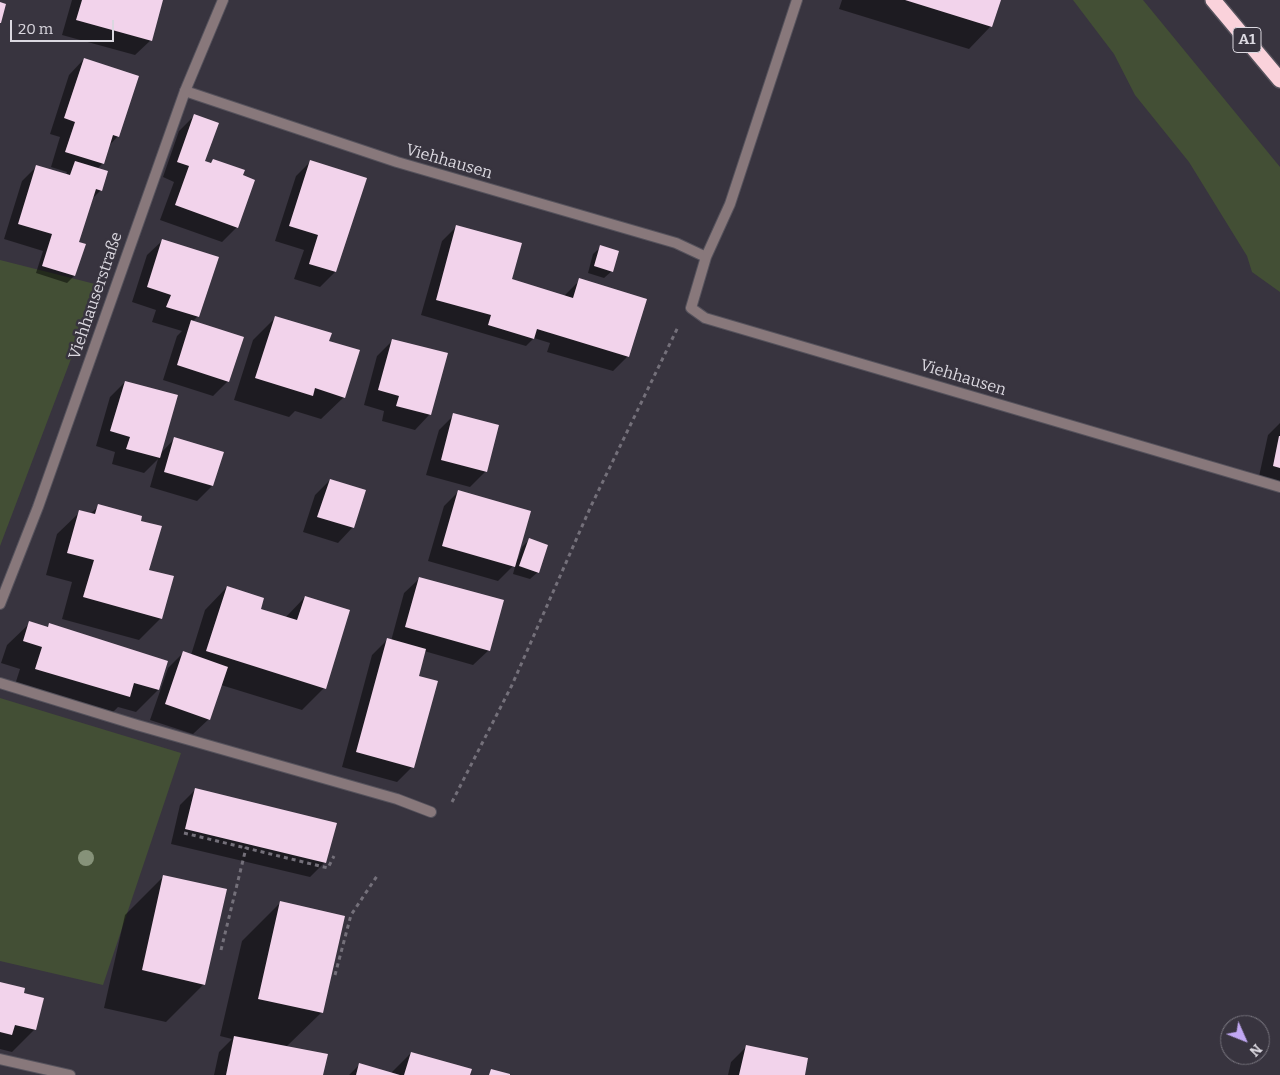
<!DOCTYPE html>
<meta charset="utf-8">
<style>
body{margin:0}
#map{position:relative;width:1280px;height:1075px;overflow:hidden;background:#38343f;font-family:Bitter,serif}
canvas{display:block}
.north{position:absolute;left:1220px;top:1015px;width:50px;height:50px;box-sizing:border-box;background:#38343f;border:1px solid #79767f;border-radius:50%;rotate:134deg;font-size:14px;font-weight:700;line-height:20px;text-align:center;color:#dbd8e0}
.north::after{content:'';display:block;margin:auto;width:18px;height:22px;background:#c1a8f3;clip-path:polygon(50% 0,100% 100%,50% 72%,0 100%)}
.scale{position:absolute;left:10px;top:20px;width:104px;height:22px;box-sizing:border-box;border:2px solid #dbd8e0;border-top:0;padding-left:6px;font-size:15px;line-height:18px;white-space:nowrap;color:#dbd8e0;-webkit-text-stroke:4px #38343f;paint-order:stroke}
</style>
<div id="map">
<canvas width="1280" height="1075"></canvas>
<div class="north">N</div>
<div class="scale">20 m</div>
</div>
<script>
const c = document.querySelector('canvas').getContext('2d');
c.lineJoin = 'round';
function fillPath(path, color) {
  c.fillStyle = color;
  c.fill(path, 'evenodd');
}
function toPath(rows) {
  const path = new Path2D();
  for (const r of rows) {
    path.moveTo(r[0], r[1]);
    for (let i = 2; i < r.length; i += 2) path.lineTo(r[i], r[i + 1]);
  }
  return path;
}
function trace(path, color, width, dash) {
  c.strokeStyle = color;
  c.lineWidth = width;
  c.lineCap = dash ? 'butt' : 'round';
  c.setLineDash(dash || []);
  c.stroke(path);
}
function label(font, color, halo, rows, align = 'center') {
  c.font = font + ' Bitter,serif';
  c.lineWidth = 5;
  c.setLineDash([]);
  c.textBaseline = 'middle';
  c.strokeStyle = halo;
  c.fillStyle = color;
  for (const [text, x, y, turn = 0] of rows) {
    c.save();
    c.translate(x, y);
    c.rotate((+turn || 0) * Math.PI / 180);
    c.textAlign = isNaN(turn) ? turn : align;
    if (halo) c.strokeText(text, 0, 0);
    c.fillText(text, 0, 0);
    c.restore();
  }
}
fillPath(toPath([
 [1073,0,1143,0,1280,167,1280,292,1252,272,1247,256,1189,162,1135,95,1114,54],
 [0,260,99,285,0,546],
 [0,698,181,753,103,985,0,961]
]), '#434f35');
fillPath(toPath([
 [72,0,162,0,151,40,135,55,62,35],
 [842,0,999,0,991,26,969,49,839,9],
 [84,59,118,136,108,147,102,164,97,169,101,190,93,198,78,241,74,276,67,283,36,273,43,251,4,239,22,181,37,166,66,175,67,172,51,167,60,137,50,134,69,75],
 [194,116,203,162,209,164,213,160,237,227,222,242,160,220,174,182,163,177,179,131],
 [311,161,335,272,320,287,294,279,304,250,275,241,296,176],
 [457,226,510,280,564,296,580,280,628,356,613,371,547,352,550,343,534,338,526,346,421,315,442,241],
 [163,240,198,316,193,321,228,381,213,396,163,380,177,336,182,331,152,322,156,310,132,302,147,255],
 [601,247,612,271,604,278,588,273,593,254],
 [276,317,328,342,344,397,321,419,295,411,289,417,234,400,253,340],
 [392,341,430,414,415,430,382,421,384,411,364,405,377,356],
 [125,382,161,453,175,438,212,486,197,501,150,487,158,459,144,473,112,464,115,452,96,446,110,397],
 [454,415,486,471,470,487,426,475,439,430],
 [1280,423,1280,486,1258,481,1268,435],
 [330,480,353,527,338,543,303,532,315,495],
 [459,491,516,558,518,559,522,547,529,540,538,572,530,579,513,574,516,563,498,581,428,561,444,506],
 [99,506,148,571,161,618,139,640,62,619,72,582,46,575,57,534,80,512,90,514],
 [420,578,489,650,473,665,424,651,417,677,412,767,397,782,342,767,372,655,387,640,391,641,404,593],
 [227,587,259,610,285,618,305,597,324,688,302,710,221,685,209,719,193,734,150,720,168,668,184,652,191,655,205,610],
 [30,623,46,628,49,625,158,690,136,712,118,707,106,719,13,691,20,669,1,663,7,645],
 [196,789,325,862,310,877,171,844,180,805],
 [163,877,204,984,166,1022,104,1008,125,915],
 [280,903,322,1012,286,1047,322,1075,214,1075,219,1052,232,1039,220,1036,242,941],
 [0,983,22,994,35,1029,12,1052,0,1049],
 [746,1047,803,1075,728,1075,731,1062],
 [411,1053,469,1075,349,1075,360,1064,391,1073]
]), '#0007');
fillPath(toPath([
 [82,0,163,0,152,41,76,20],
 [905,0,1001,0,992,27],
 [0,2,6,4,1,23,0,23],
 [84,58,139,76,119,137,113,135,104,164,65,152,75,122,64,118],
 [194,114,219,123,205,161,211,163,213,159,245,170,243,175,255,180,238,228,175,205,189,166,177,162],
 [310,160,367,178,336,272,309,264,318,235,289,226],
 [75,161,108,171,102,191,96,189,79,242,86,244,75,276,42,266,52,234,18,224,36,165,70,175],
 [456,225,522,243,512,279,573,298,579,278,647,299,629,357,537,329,534,339,488,325,491,315,436,300],
 [162,239,219,257,199,317,166,307,171,295,147,287],
 [600,245,619,251,613,272,594,266],
 [275,316,332,333,329,341,360,350,345,398,315,388,313,396,255,378],
 [191,320,244,337,229,382,177,365],
 [392,339,448,353,431,415,396,406,399,396,378,390],
 [125,381,178,395,160,458,126,449,130,437,110,431],
 [453,413,499,425,487,472,441,460],
 [1279,436,1280,436,1280,468,1273,466],
 [174,437,224,452,213,486,164,472],
 [330,479,366,490,354,528,317,517],
 [458,490,531,511,515,567,442,546],
 [98,504,142,516,141,521,162,526,149,570,174,576,162,619,83,597,94,560,67,553,79,510,95,514],
 [529,538,548,545,539,573,519,566],
 [419,577,504,600,490,651,405,627],
 [227,586,264,598,261,609,297,620,305,596,350,610,326,689,206,651],
 [29,621,48,627,49,623,168,661,159,690,134,683,130,697,35,669,42,647,23,641],
 [387,638,426,649,419,676,438,681,414,768,356,752],
 [183,651,228,667,210,720,165,704],
 [195,788,337,823,326,863,185,829],
 [163,875,227,889,205,985,142,970],
 [280,901,345,916,323,1013,258,999],
 [0,982,25,988,24,993,44,998,36,1030,15,1025,12,1035,0,1032],
 [234,1036,328,1054,323,1075,226,1075],
 [746,1045,808,1058,805,1075,739,1075],
 [411,1052,472,1069,470,1075,404,1075],
 [359,1063,400,1075,356,1075],
 [491,1069,510,1074,510,1075,489,1075]
]), '#f2d3eb');
const minor = toPath([
 [185,91,397,162,676,243,706,257,691,308,705,318,1280,487],
 [706,257,730,204,797,0],
 [0,683,137,725,397,799,431,812],
 [0,1059,70,1075]
]);
const tertiary = toPath([
 [0,604,38,507,185,91,223,0]
]);
const motorway = toPath([
 [1213,0,1280,80]
]);
trace(minor, '#55525c', 12);
trace(tertiary, '#55525c', 12);
trace(motorway, '#55525c', 18);
trace(toPath([
 [452,802,512,685,591,506,678,327],
 [184,833,246,848],
 [221,950,246,848,328,868,334,856],
 [335,975,351,915,377,876]
]), '#74707a', 3, [4, 4]);
trace(minor, '#88787b', 10);
trace(tertiary, '#88787b', 10);
trace(motorway, '#fad2db', 15);
c.fillStyle = '#869279';
for (const [x, y] of [
 [86,858]
]) {
  c.beginPath();
  c.arc(x, y, 8, 0, 2 * Math.PI);
  c.fill();
}
for (const [x, y, w] of [
 [1247,40,28]
]) {
  const box = new Path2D();
  box.roundRect(x - w / 2, y - 12.5, w, 25, 4);
  c.fillStyle = '#38343f';
  c.fill(box);
  trace(box, '#dbd8e0', 1);
}
label('bold 15px', '#dbd8e0', null, [
 ["A1",1247,40]
]);
label('16px', '#dbd8e0', '#38343f', [
 ["Viehhausen",449,162,16],
 ["Viehhauserstraße",96,296,-71],
 ["Viehhausen",963,378,17]
]);
</script>
